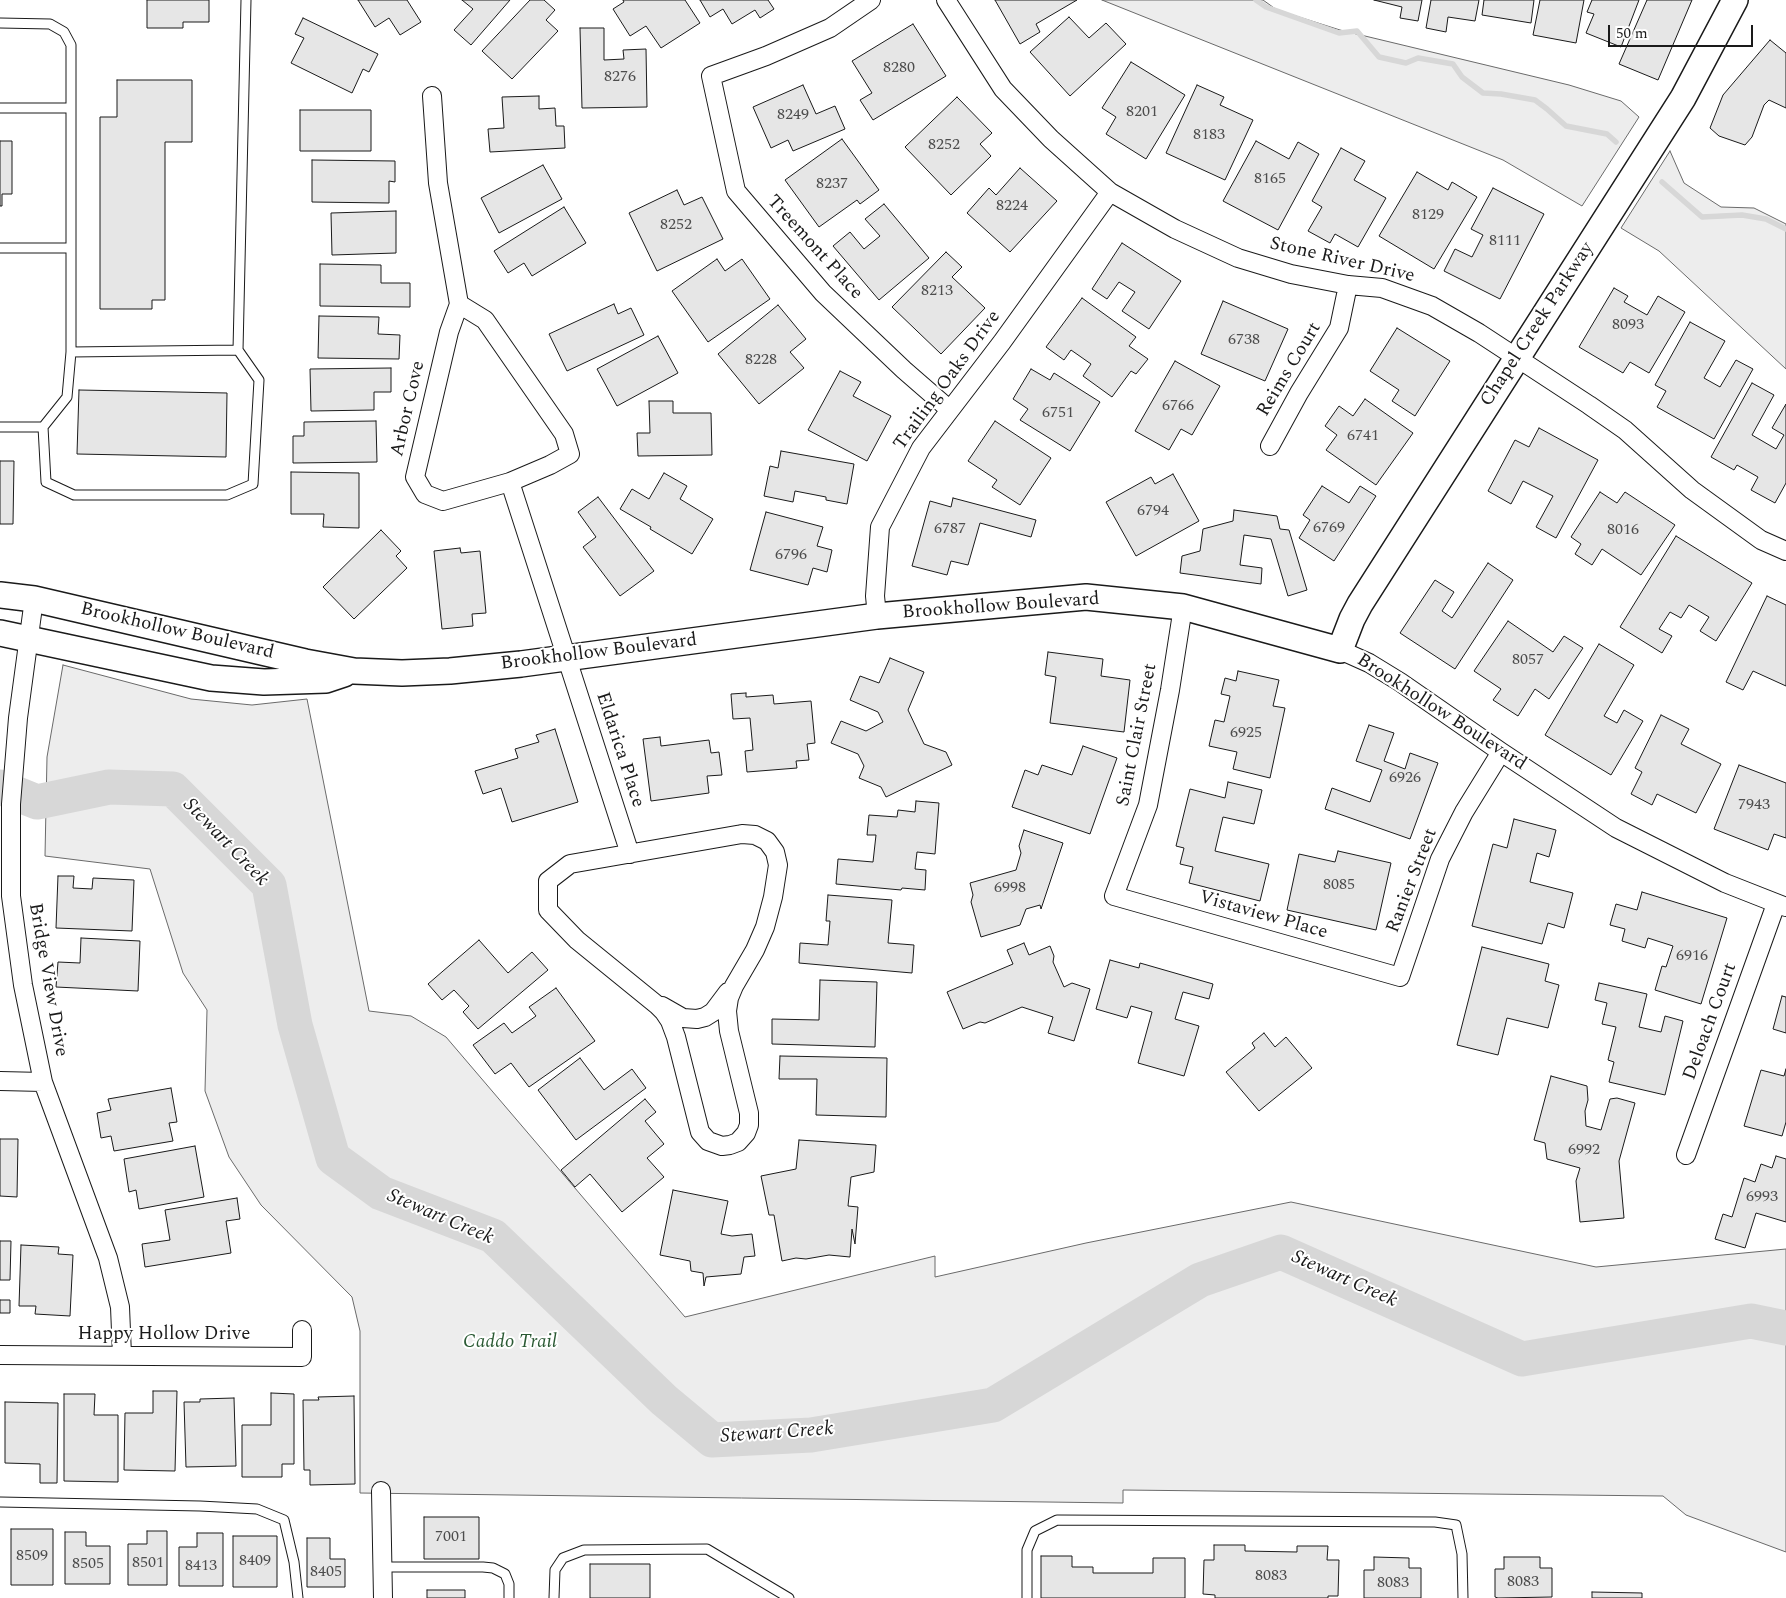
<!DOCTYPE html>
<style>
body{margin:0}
#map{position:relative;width:1786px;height:1598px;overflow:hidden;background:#fff;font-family:Spectral,serif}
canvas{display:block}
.scale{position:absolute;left:1608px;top:25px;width:145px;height:22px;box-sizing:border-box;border:2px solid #1a1a1a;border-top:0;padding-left:6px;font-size:15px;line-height:18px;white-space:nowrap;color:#1a1a1a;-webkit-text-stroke:4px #fff;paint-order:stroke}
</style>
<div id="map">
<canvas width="1786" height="1598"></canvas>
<div class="scale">50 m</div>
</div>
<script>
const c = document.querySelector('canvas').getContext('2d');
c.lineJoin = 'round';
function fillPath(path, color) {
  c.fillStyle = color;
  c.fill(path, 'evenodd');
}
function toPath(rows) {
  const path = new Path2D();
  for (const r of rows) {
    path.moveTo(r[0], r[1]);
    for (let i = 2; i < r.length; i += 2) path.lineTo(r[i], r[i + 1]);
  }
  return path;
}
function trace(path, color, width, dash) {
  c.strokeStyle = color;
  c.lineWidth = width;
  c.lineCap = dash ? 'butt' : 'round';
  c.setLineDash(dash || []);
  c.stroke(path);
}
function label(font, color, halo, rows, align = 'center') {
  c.font = font + ' Spectral,serif';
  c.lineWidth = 4;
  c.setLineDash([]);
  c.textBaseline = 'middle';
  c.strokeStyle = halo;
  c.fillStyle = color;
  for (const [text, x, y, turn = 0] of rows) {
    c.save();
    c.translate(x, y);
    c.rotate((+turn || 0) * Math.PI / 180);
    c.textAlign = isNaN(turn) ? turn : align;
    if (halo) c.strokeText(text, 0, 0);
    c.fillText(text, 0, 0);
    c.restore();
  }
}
const green = toPath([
 [1102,0,1263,0,1277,10,1340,30,1569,85,1621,101,1639,117,1582,206,1503,160,1102,0],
 [1670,151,1684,183,1721,207,1754,208,1786,224,1786,369,1659,251,1621,228,1670,151],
 [63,665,191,699,252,705,307,699,369,1011,411,1016,446,1037,685,1317,935,1256,935,1277,1086,1243,1291,1202,1596,1267,1786,1249,1786,1552,1686,1515,1663,1496,1123,1490,1123,1503,360,1493,360,1331,352,1297,261,1205,229,1157,205,1091,207,1010,183,973,150,869,45,856,47,757,63,665]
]);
fillPath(green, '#ededed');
trace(green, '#6a6a6a', 1);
trace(toPath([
 [1256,0,1266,7,1339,33,1357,31,1379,57,1406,63,1418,58,1453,64,1462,77,1483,93,1501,94,1535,100,1547,109,1566,126,1607,134,1616,142],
 [1662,182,1702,217,1742,215,1766,219,1786,229]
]), '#d7d7d7', 5.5);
trace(toPath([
 [0,787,37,802,109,787,173,789,269,885,295,1025,333,1158,381,1193,493,1236,664,1400,712,1440,811,1435,993,1405,1200,1280,1281,1252,1522,1359,1751,1321,1786,1328]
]), '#d7d7d7', 35);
const building = toPath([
 [147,0,209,0,209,22,183,22,183,28,147,28,147,0],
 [358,0,407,0,421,22,400,35,389,18,375,27,358,0],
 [462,0,510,0,471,45,454,30,473,9,462,0],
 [530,0,544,0,555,10,546,20,558,31,512,79,482,51,530,0],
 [623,0,685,0,700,23,661,48,646,26,630,36,613,9,624,2,623,0],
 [700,0,768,0,774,9,760,18,755,10,732,24,723,9,710,17,700,0],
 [995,0,1077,0,1036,24,1040,32,1020,44,995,0],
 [1374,0,1422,0,1418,21,1400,18,1402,7,1374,0],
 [1431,0,1479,0,1475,21,1448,17,1446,32,1426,28,1431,0],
 [1484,0,1534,0,1531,23,1482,15,1484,0],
 [1540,0,1584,0,1576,43,1533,35,1540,0],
 [1592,0,1639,0,1621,47,1586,33,1594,14,1587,12,1592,0],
 [1647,0,1692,0,1658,80,1619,64,1647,0],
 [1069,17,1089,38,1106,23,1126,44,1070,96,1030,52,1069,17],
 [303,18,378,54,369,72,363,69,352,93,291,63,304,38,295,34,303,18],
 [913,24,946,76,873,120,860,100,872,93,852,61,913,24],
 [580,28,604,28,604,60,624,59,623,50,646,49,647,107,582,108,580,28],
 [1770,40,1786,53,1786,108,1769,100,1764,105,1752,137,1745,145,1719,136,1710,128,1723,95,1770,40],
 [1131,62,1185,95,1146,159,1106,134,1116,117,1102,108,1131,62],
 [117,80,192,80,192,142,165,142,165,300,152,300,152,309,100,309,100,117,117,117,117,80],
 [803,85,816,114,835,106,845,129,793,151,788,140,771,148,753,107,803,85],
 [1197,85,1224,97,1220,105,1253,120,1225,180,1166,153,1197,85],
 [539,96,539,109,555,108,556,126,564,126,565,148,490,152,488,129,504,128,502,97,539,96],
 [957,97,992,133,980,144,991,156,951,195,905,147,957,97],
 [300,110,371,110,371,151,300,151,300,110],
 [842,139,879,190,860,204,857,200,819,227,785,180,842,139],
 [0,141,12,141,12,194,2,194,2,206,0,206,0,141],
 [1256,141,1289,159,1298,142,1319,154,1278,230,1223,201,1256,141],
 [1341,148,1365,161,1354,180,1386,198,1358,247,1335,234,1330,243,1308,231,1322,207,1312,201,1341,148],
 [312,160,395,161,395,182,389,181,389,203,312,202,312,160],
 [543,165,562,199,499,233,481,198,543,165],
 [1020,168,1057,201,1010,252,967,213,989,188,996,195,1020,168],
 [1417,172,1448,190,1452,182,1477,197,1434,269,1379,236,1417,172],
 [1493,188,1544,214,1500,299,1444,271,1455,249,1472,257,1483,235,1471,229,1493,188],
 [677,190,684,205,702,197,723,239,657,271,629,213,677,190],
 [884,204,929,258,879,300,833,246,850,232,864,249,880,236,865,219,884,204],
 [564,207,586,243,532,276,524,263,508,273,494,251,564,207],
 [396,211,396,253,332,255,331,213,396,211],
 [1122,243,1181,281,1149,329,1122,311,1135,292,1119,282,1107,299,1092,289,1122,243],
 [946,252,962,267,952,277,985,308,941,354,892,307,946,252],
 [717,259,725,271,742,259,770,299,708,342,672,291,717,259],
 [320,264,381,265,381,283,410,283,410,307,320,306,320,264],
 [1614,288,1628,296,1624,302,1647,315,1658,296,1685,312,1649,373,1630,362,1623,373,1579,347,1614,288],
 [1082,298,1136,337,1129,346,1148,359,1136,374,1131,371,1112,397,1083,376,1091,364,1071,350,1064,360,1046,347,1082,298],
 [1223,301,1288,329,1265,381,1201,354,1223,301],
 [614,304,618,314,631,308,644,335,567,371,549,334,614,304],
 [778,305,806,339,790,352,804,368,759,404,718,354,778,305],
 [319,316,379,317,378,334,400,335,399,359,318,358,319,316],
 [1690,322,1725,341,1704,378,1720,387,1736,360,1753,369,1714,439,1657,407,1666,391,1655,385,1690,322],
 [1397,328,1450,361,1415,416,1392,401,1399,390,1370,371,1397,328],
 [658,336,678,373,617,406,597,369,658,336],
 [1175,361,1220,386,1192,435,1181,429,1169,450,1135,431,1175,361],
 [391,368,391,392,374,392,374,410,311,411,310,369,391,368],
 [1031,369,1050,380,1054,373,1100,402,1070,451,1020,420,1028,409,1013,399,1031,369],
 [840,371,861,382,853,396,891,416,867,461,808,430,840,371],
 [1752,383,1774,395,1752,435,1776,449,1784,435,1772,428,1786,404,1786,483,1775,503,1751,490,1758,477,1737,465,1734,470,1711,457,1752,383],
 [79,390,227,393,226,457,77,454,79,390],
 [1365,399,1413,433,1376,485,1326,450,1337,435,1325,426,1339,406,1353,416,1365,399],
 [649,401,673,401,673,413,711,413,712,455,638,456,637,433,650,433,649,401],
 [376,421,377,462,293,463,293,436,304,436,304,422,376,421],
 [995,421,1051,458,1020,505,992,487,997,480,968,461,995,421],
 [1539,428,1598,460,1556,538,1536,527,1553,496,1523,481,1511,504,1488,491,1515,440,1529,447,1539,428],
 [781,451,854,464,847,504,826,500,826,497,795,491,793,502,764,496,770,466,778,468,781,451],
 [0,461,14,461,13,524,0,524,0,461],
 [291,472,359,473,359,528,323,527,324,514,291,514,291,472],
 [664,473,687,486,680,499,713,519,692,554,650,529,651,527,620,509,632,489,649,499,664,473],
 [1173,474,1199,521,1136,556,1106,502,1151,477,1155,484,1173,474],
 [1322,486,1349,503,1360,486,1376,496,1334,561,1299,538,1310,520,1303,515,1322,486],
 [1600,492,1617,503,1625,492,1675,525,1641,575,1602,549,1592,565,1575,554,1581,544,1571,537,1600,492],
 [598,497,654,571,620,596,583,547,596,537,578,512,598,497],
 [953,498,1036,520,1031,537,980,523,968,565,951,561,947,575,912,566,930,501,951,507,953,498],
 [1234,510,1277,516,1280,529,1289,530,1307,590,1288,596,1271,539,1244,535,1240,565,1262,568,1261,584,1180,573,1182,556,1200,551,1203,529,1233,521,1234,510],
 [766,512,823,527,817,546,832,550,827,572,813,568,808,585,750,570,766,512],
 [381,530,401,551,396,556,407,568,354,619,323,587,381,530],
 [1676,536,1752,583,1716,641,1700,631,1709,617,1689,605,1681,618,1670,612,1659,629,1672,636,1662,653,1620,627,1676,536],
 [460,548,461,553,480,551,486,613,472,614,473,626,442,629,434,551,460,548],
 [1488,563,1513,580,1455,669,1400,633,1435,580,1454,592,1442,611,1452,618,1488,563],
 [1767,596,1786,605,1786,686,1753,671,1743,690,1726,682,1767,596],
 [1508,621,1553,652,1564,636,1583,648,1549,699,1535,689,1518,716,1493,700,1501,689,1474,671,1508,621],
 [1599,644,1634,665,1604,716,1617,723,1624,710,1643,721,1611,775,1545,735,1599,644],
 [1048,652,1103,659,1101,676,1130,680,1124,732,1050,723,1056,677,1045,675,1048,652],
 [890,658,924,672,908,710,924,744,946,752,952,765,886,797,881,787,859,778,864,766,858,754,831,743,841,721,866,731,883,722,878,712,850,700,860,676,879,683,890,658],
 [1238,671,1279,680,1273,706,1285,708,1270,778,1233,769,1237,752,1209,746,1215,720,1224,722,1230,696,1221,694,1225,678,1236,681,1238,671],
 [746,693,746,697,773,695,774,704,811,701,815,743,807,744,809,760,796,761,797,768,747,772,745,751,753,750,750,718,733,719,731,694,746,693],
 [1661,715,1689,729,1681,744,1721,764,1696,813,1657,794,1652,805,1631,794,1642,772,1635,768,1661,715],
 [1369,725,1394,733,1384,761,1405,769,1410,753,1438,763,1410,839,1325,809,1332,788,1370,802,1382,770,1356,761,1369,725],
 [555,729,578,802,512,822,501,788,483,794,475,771,518,758,515,749,539,742,536,735,555,729],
 [660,737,661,746,709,740,711,753,719,752,722,775,707,776,709,793,651,801,643,739,660,737],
 [1083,746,1117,758,1090,834,1012,807,1025,770,1038,775,1042,765,1072,775,1083,746],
 [1739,765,1786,783,1786,838,1774,834,1768,850,1714,829,1739,765],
 [1228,782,1262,790,1254,824,1223,817,1215,851,1269,864,1260,901,1189,883,1193,867,1180,864,1184,848,1176,846,1190,789,1225,798,1228,782],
 [916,801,939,803,935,854,917,852,915,869,926,870,925,890,902,888,901,890,836,884,838,859,873,862,876,835,867,835,869,815,897,817,898,810,915,812,916,801],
 [1514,819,1556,830,1549,857,1537,853,1530,882,1573,893,1564,928,1548,923,1542,944,1472,926,1493,844,1507,848,1514,819],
 [1024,830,1063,843,1041,909,1040,905,1026,909,1020,925,981,937,971,902,973,895,970,883,1016,870,1021,853,1019,846,1024,830],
 [1338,851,1391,863,1376,930,1287,910,1299,854,1335,862,1338,851],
 [58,876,74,876,73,888,92,889,93,878,134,880,132,931,56,928,58,876],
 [1642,892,1727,918,1701,1004,1655,990,1662,966,1666,967,1673,946,1648,938,1645,948,1622,941,1625,929,1610,925,1616,904,1637,910,1642,892],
 [828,895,892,900,888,943,914,945,912,973,799,963,800,943,828,945,830,921,826,921,828,895],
 [81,938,140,941,138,991,56,987,58,962,80,963,81,938],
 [479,940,508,973,532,952,548,970,478,1029,463,1012,469,1006,454,990,442,1000,428,984,479,940],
 [1024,943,1029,955,1050,946,1054,956,1053,962,1064,987,1072,983,1090,989,1074,1041,1048,1033,1053,1017,1022,1007,985,1023,980,1022,963,1029,947,992,1013,964,1007,950,1024,943],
 [1482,947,1549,964,1545,981,1559,985,1548,1028,1507,1018,1498,1055,1457,1045,1482,947],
 [1110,960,1139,968,1140,963,1213,984,1209,999,1183,992,1175,1019,1199,1026,1184,1076,1138,1063,1152,1012,1131,1006,1127,1018,1096,1009,1110,960],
 [820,980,877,982,875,1047,772,1044,772,1019,819,1020,820,980],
 [1599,983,1647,994,1639,1027,1661,1032,1665,1016,1683,1021,1665,1095,1609,1082,1614,1062,1608,1060,1616,1027,1602,1024,1607,1003,1595,1000,1599,983],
 [556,988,595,1041,529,1087,511,1063,495,1074,473,1045,504,1023,512,1033,536,1016,529,1007,556,988],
 [1782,996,1786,997,1786,1033,1773,1029,1782,996],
 [1264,1033,1275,1047,1286,1037,1312,1068,1259,1111,1226,1072,1255,1048,1252,1043,1264,1033],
 [780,1056,887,1058,886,1117,816,1115,817,1079,779,1079,780,1056],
 [580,1058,604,1090,632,1069,646,1088,576,1140,538,1090,580,1058],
 [1786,1069,1786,1122,1782,1136,1744,1126,1761,1070,1784,1076,1786,1069],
 [1551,1076,1587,1086,1588,1100,1585,1111,1586,1126,1601,1130,1610,1099,1617,1098,1635,1103,1619,1161,1624,1218,1580,1222,1576,1181,1580,1168,1547,1159,1545,1143,1534,1140,1551,1076],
 [171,1088,177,1122,169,1123,173,1141,114,1151,111,1136,101,1138,97,1113,111,1110,108,1099,171,1088],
 [645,1099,656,1112,645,1121,664,1144,647,1158,664,1177,622,1212,590,1174,575,1187,561,1170,645,1099],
 [0,1139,18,1139,17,1197,0,1196,0,1139],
 [799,1140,876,1145,874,1172,851,1177,848,1206,858,1207,855,1244,852,1229,850,1257,829,1255,806,1259,796,1258,782,1261,774,1215,769,1215,761,1176,796,1169,799,1140],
 [195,1146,204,1197,139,1209,136,1190,129,1192,124,1159,195,1146],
 [1776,1156,1786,1159,1786,1222,1756,1213,1745,1248,1715,1239,1723,1214,1732,1217,1744,1178,1755,1182,1761,1164,1772,1168,1776,1156],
 [673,1190,728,1201,721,1234,732,1236,752,1234,755,1256,744,1257,741,1274,706,1277,704,1286,703,1273,691,1271,690,1261,660,1255,673,1190],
 [237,1198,240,1219,226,1221,231,1253,145,1267,142,1244,170,1240,165,1210,237,1198],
 [0,1241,11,1241,10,1280,0,1280,0,1241],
 [21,1245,59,1247,58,1254,73,1255,70,1316,35,1314,36,1306,19,1306,21,1245],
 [0,1300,10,1300,10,1313,0,1313,0,1300],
 [153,1391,177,1391,175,1471,124,1470,125,1413,153,1413,153,1391],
 [271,1393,294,1394,294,1464,282,1464,282,1477,242,1477,242,1425,271,1425,271,1393],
 [64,1394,95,1394,94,1415,118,1415,118,1482,64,1481,64,1394],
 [354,1396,355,1484,310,1485,310,1470,304,1470,303,1400,319,1400,318,1397,354,1396],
 [234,1398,236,1466,186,1467,184,1402,200,1402,200,1399,234,1398],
 [5,1402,58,1403,57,1483,40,1483,40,1464,5,1463,5,1402],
 [424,1517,479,1517,479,1559,424,1559,424,1517],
 [11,1529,53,1529,53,1585,11,1585,11,1529],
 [147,1531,167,1531,167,1585,128,1585,128,1544,147,1544,147,1531],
 [65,1532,86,1532,86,1546,110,1546,110,1584,65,1584,65,1532],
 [197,1533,223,1533,223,1586,179,1586,179,1547,197,1547,197,1533],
 [233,1536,277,1536,277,1587,233,1587,233,1536],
 [307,1538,330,1538,330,1559,345,1559,345,1587,307,1587,307,1538],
 [1214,1545,1245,1545,1245,1551,1297,1552,1297,1546,1328,1546,1327,1560,1339,1560,1338,1596,1328,1596,1328,1598,1215,1598,1215,1595,1203,1594,1204,1560,1214,1560,1214,1545],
 [1041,1556,1072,1556,1072,1567,1093,1567,1093,1573,1153,1573,1153,1558,1185,1558,1185,1598,1041,1598,1041,1556],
 [1374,1557,1409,1558,1409,1568,1421,1568,1421,1598,1364,1598,1364,1570,1374,1570,1374,1557],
 [1504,1557,1540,1557,1540,1568,1552,1568,1552,1597,1498,1598,1495,1597,1495,1569,1504,1569,1504,1557],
 [590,1564,650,1564,650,1598,590,1598,590,1564],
 [427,1590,465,1590,465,1598,427,1598,427,1590],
 [1592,1592,1642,1593,1642,1598,1592,1598,1592,1592]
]);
fillPath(building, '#e6e6e6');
trace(building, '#1a1a1a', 1);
const lane = toPath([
 [0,23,50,24,64,32,71,45,71,108],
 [0,108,71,108,71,352,67,397,43,427],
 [0,248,71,248],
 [71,352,238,350],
 [0,427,43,427,46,482,74,495,227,495,253,484,259,380,238,350,246,0],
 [0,1502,200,1506,257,1509,284,1520,294,1562,298,1598],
 [383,1567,483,1567,493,1568,505,1574,509,1584,509,1598],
 [554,1598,555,1570,563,1558,584,1550,707,1549,789,1598],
 [1027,1598,1027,1550,1035,1531,1057,1520,1435,1522,1456,1525,1462,1554,1463,1598]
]);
const street = toPath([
 [871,0,830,28,766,56,711,76,736,191,823,293,904,370,950,410],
 [946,0,1003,89,1051,139,1110,192,1175,229,1238,258,1291,274,1348,285,1382,288,1432,306,1479,333,1589,405,1625,430,1692,490,1761,540,1786,551],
 [432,96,438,183,459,304,449,332,415,477,425,494,443,501,510,482,550,465,570,454,564,434,485,320,459,304],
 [1270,446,1299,393,1339,328,1348,285],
 [510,482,630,854],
 [34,599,18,718,11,804,11,896,23,985,43,1082,108,1258,120,1307,122,1355],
 [1183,607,1170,690,1148,805,1114,896,1400,977,1440,859,1464,812,1501,752],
 [877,616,875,596,880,527,921,448,1002,342,1110,192],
 [1340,650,1369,663,1400,682,1501,752,1616,828,1725,883,1786,907],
 [742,834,755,835,767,841,775,852,778,865,773,897,765,927,755,950,734,986,729,998,727,1011,729,1031,749,1113,749,1125,746,1133,738,1142,730,1145,722,1146,708,1141,700,1132,676,1037,670,1021,664,1012,657,1005,577,940,548,910,548,881,570,864,742,834],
 [662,1006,683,1018,697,1019,705,1017,713,1012,728,992],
 [0,1081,43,1082],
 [1686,1155,1776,904],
 [0,1355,302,1357,302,1330],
 [381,1491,383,1598]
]);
const secondary = toPath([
 [0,595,34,599,305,662,354,671,402,673,450,671,521,664,877,616,1086,597,1183,607,1340,650,1352,619,1360,604,1683,98,1735,0],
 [0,633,211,678,264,682,326,680,344,674]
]);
trace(lane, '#1a1a1a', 11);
trace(street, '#1a1a1a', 20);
trace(secondary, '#1a1a1a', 28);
trace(lane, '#fff', 9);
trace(street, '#fff', 18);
trace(secondary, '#fff', 25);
label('16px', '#4d4d4d', null, [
 ["8280",899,69],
 ["8276",620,78],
 ["8201",1142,113],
 ["8249",793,116],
 ["8183",1209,136],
 ["8252",944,146],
 ["8165",1270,180],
 ["8237",832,185],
 ["8224",1012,207],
 ["8129",1428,216],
 ["8252",676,226],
 ["8111",1505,242],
 ["8213",937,292],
 ["8093",1628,326],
 ["6738",1244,341],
 ["8228",761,361],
 ["6766",1178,407],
 ["6751",1058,414],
 ["6741",1363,437],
 ["6794",1153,512],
 ["6769",1329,529],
 ["6787",950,530],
 ["8016",1623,531],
 ["6796",791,556],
 ["8057",1528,661],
 ["6925",1246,734],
 ["6926",1405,779],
 ["7943",1754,806],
 ["8085",1339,886],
 ["6998",1010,889],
 ["6916",1692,957],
 ["6992",1584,1151],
 ["6993",1762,1198],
 ["7001",451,1538],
 ["8509",32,1557],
 ["8409",255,1562],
 ["8501",148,1564],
 ["8505",88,1565],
 ["8413",201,1567],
 ["8405",326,1573],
 ["8083",1271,1577],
 ["8083",1523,1583],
 ["8083",1393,1584]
]);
label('19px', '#1a1a1a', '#fff', [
 ["Treemont Place",814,248,48],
 ["Stone River Drive",1342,261,13],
 ["Chapel Creek Parkway",1538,325,-57],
 ["Reims Court",1290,370,-59],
 ["Trailing Oaks Drive",948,381,-54],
 ["Arbor Cove",409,409,-77],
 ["Brookhollow Boulevard",1001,607,-4],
 ["Brookhollow Boulevard",177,632,13],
 ["Brookhollow Boulevard",599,653,-7],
 ["Brookhollow Boulevard",1441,713,33],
 ["Saint Clair Street",1138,735,-79],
 ["Eldarica Place",619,750,72],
 ["Ranier Street",1413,881,-69],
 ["Vistaview Place",1263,916,16],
 ["Bridge View Drive",47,980,80],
 ["Deloach Court",1711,1022,-70],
 ["Happy Hollow Drive",164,1335]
]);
label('italic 19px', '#2b5a34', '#fff', [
 ["Caddo Trail",510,1343]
]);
label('italic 20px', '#1a1a1a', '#fff', [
 ["Stewart Creek",225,843,46],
 ["Stewart Creek",440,1218,23],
 ["Stewart Creek",1344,1280,24],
 ["Stewart Creek",777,1434,-4]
]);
</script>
